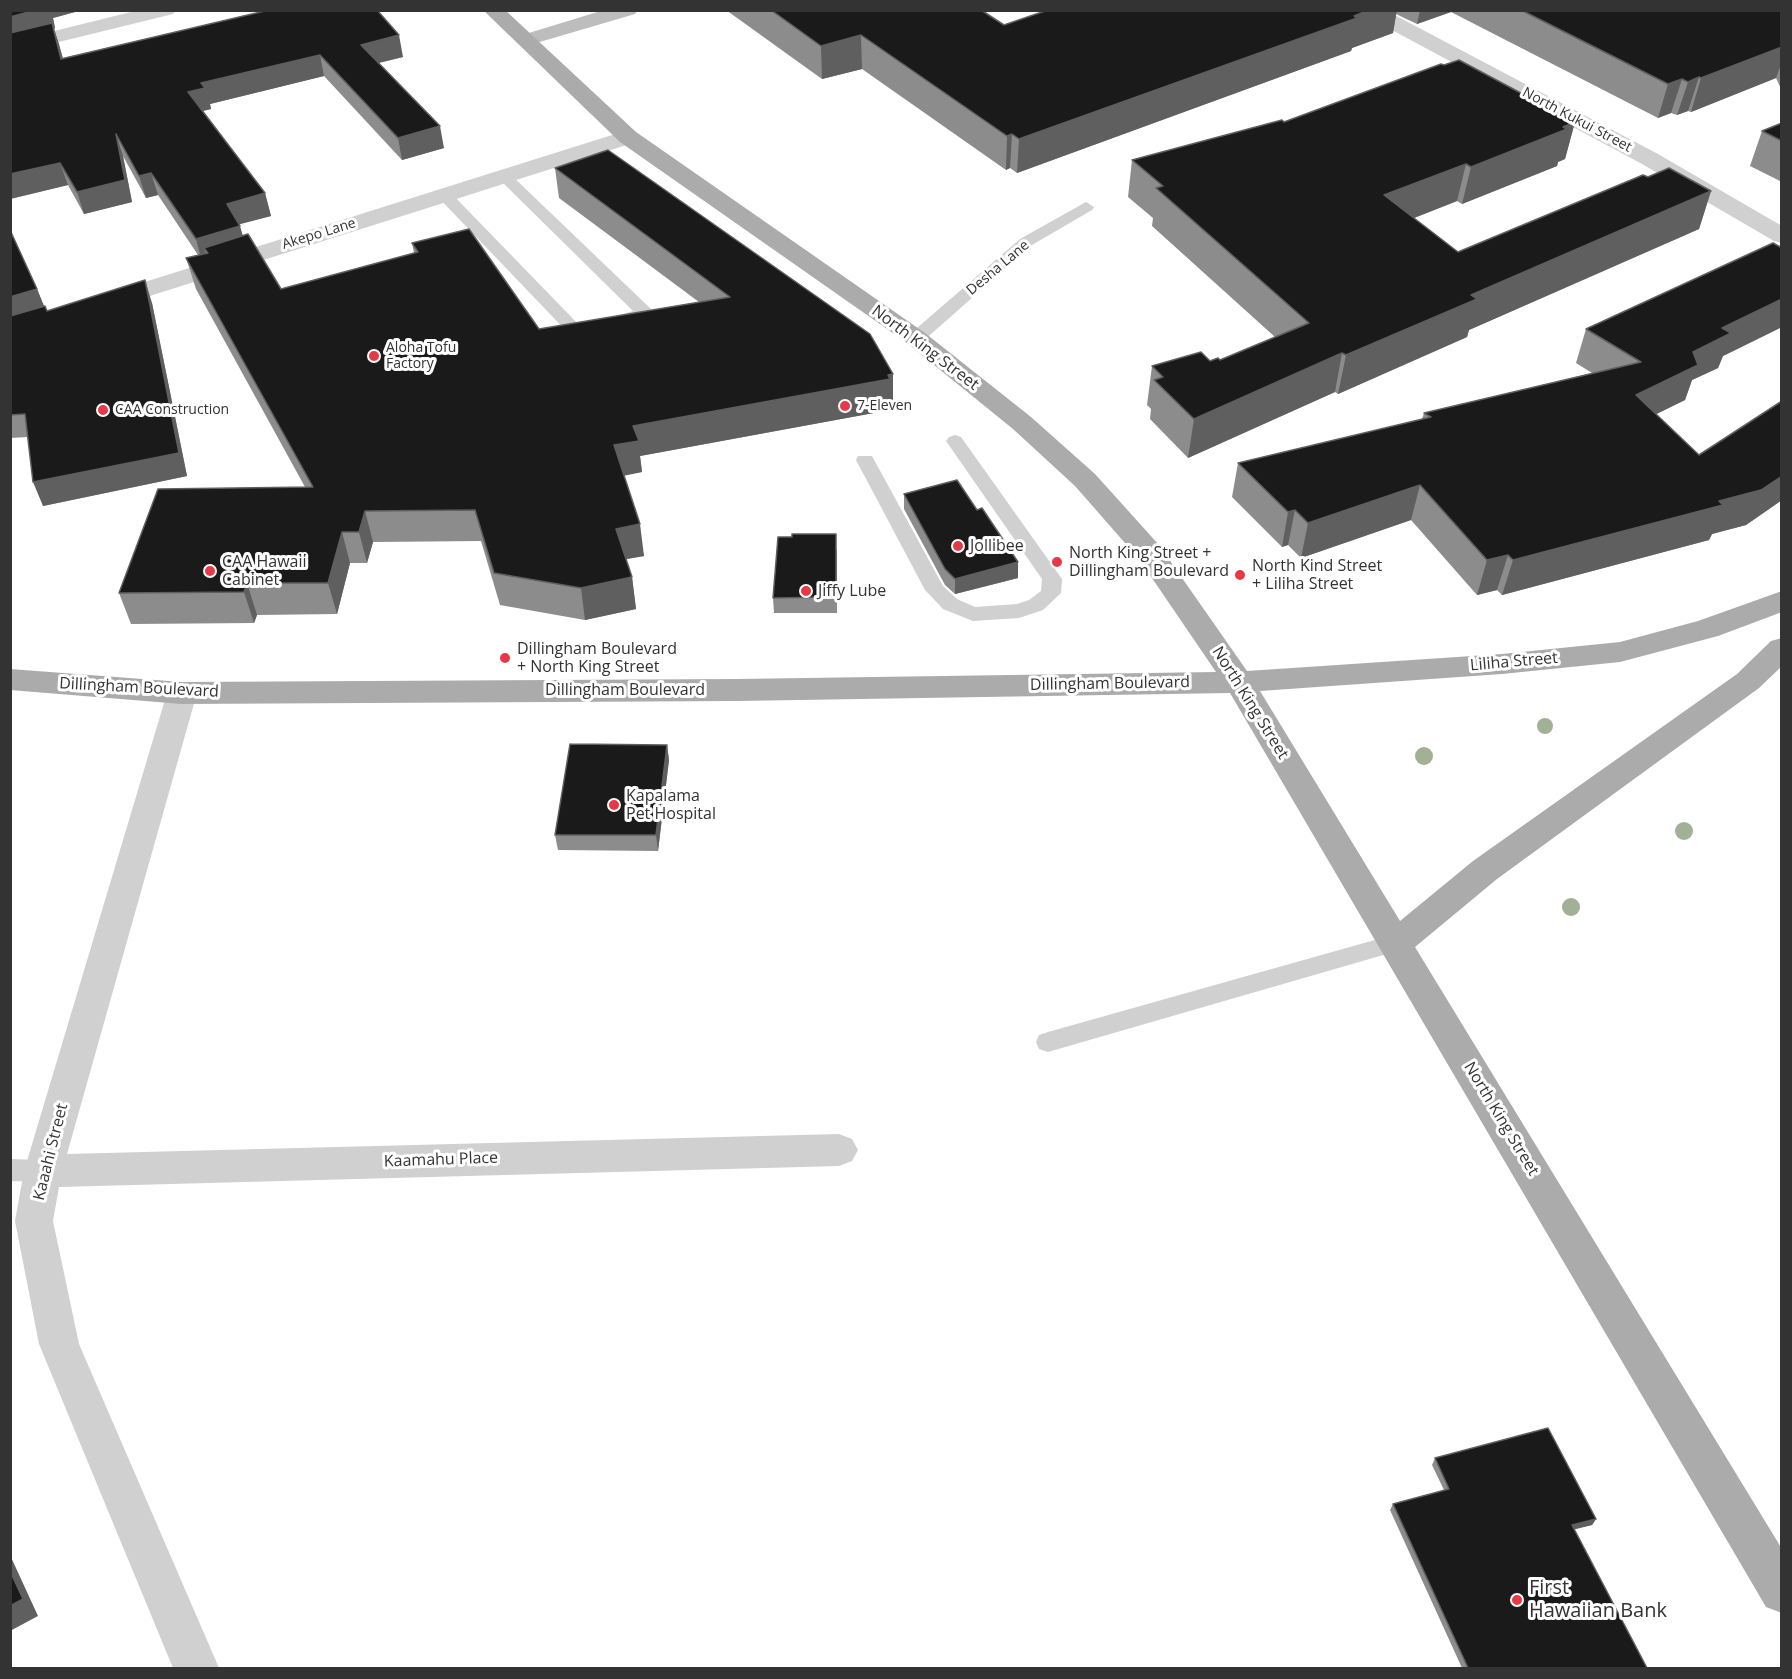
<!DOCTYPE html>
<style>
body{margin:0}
#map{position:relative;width:1792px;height:1679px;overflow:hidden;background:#fff;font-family:"Open Sans",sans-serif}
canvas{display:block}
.frame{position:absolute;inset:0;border:12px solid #333;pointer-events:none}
</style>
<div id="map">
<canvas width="1792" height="1679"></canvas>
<div class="frame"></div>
</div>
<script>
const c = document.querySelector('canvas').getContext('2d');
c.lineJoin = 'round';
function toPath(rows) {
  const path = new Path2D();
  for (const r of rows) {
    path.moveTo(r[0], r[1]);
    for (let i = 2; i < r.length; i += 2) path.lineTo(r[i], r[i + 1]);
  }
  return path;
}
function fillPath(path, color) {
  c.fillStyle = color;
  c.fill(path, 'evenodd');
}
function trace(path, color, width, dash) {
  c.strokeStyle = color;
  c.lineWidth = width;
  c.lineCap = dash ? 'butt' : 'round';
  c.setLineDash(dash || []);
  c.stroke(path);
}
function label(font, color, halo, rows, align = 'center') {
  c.font = font + ' "Open Sans",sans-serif';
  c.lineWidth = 6;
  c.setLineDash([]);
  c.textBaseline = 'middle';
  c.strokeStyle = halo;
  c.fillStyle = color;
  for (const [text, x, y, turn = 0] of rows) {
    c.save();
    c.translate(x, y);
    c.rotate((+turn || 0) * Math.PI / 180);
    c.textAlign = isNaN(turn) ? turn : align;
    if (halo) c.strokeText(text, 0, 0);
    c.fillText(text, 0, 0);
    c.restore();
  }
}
fillPath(toPath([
 [504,171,509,173,651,309,653,313,651,317,584,337,572,337,436,195,444,190,450,192,581,327,633,311,499,179,496,176,504,171],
 [1086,202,1094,207,1092,210,1032,245,922,342,910,342,907,338,910,334,1020,239,1086,202],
 [955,435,961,437,1062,579,1061,593,1043,610,1019,618,973,621,943,609,925,590,856,460,858,456,872,456,943,586,957,599,975,607,1017,604,1029,600,1041,591,1042,579,946,441,949,437,955,435],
 [1396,934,1404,937,1408,943,1404,949,1048,1052,1039,1049,1036,1042,1039,1035,1048,1032,1396,934],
 [10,1159,43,1160,52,1163,56,1171,52,1179,43,1182,10,1181,10,1159]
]), '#d0d0d0');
fillPath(toPath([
 [139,10,176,10,173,14,10,54,10,42,139,10],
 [1359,10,1385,10,1658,154,1782,226,1782,243,1774,241,1642,164,1362,14,1359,10],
 [628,130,636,132,639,137,636,142,115,307,106,309,97,307,94,302,97,297,628,130],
 [182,682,193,685,197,693,67,1154,839,1134,852,1139,858,1150,852,1161,839,1166,59,1187,53,1221,79,1344,219,1668,173,1668,39,1344,15,1221,24,1171,167,693,171,685,182,682]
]), '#d0d0d0');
fillPath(toPath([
 [604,10,638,10,635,14,526,46,519,44,516,40,519,36,604,10]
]), '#bdbdbd');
fillPath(toPath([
 [483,10,505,10,636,132,925,333,1031,417,1095,474,1159,545,1247,671,1502,654,1620,642,1698,621,1782,591,1782,612,1718,636,1620,662,1502,674,1260,691,1400,921,1473,861,1737,674,1771,641,1782,638,1782,666,1759,688,1497,879,1415,947,1782,1549,1782,1613,1766,1607,1230,693,737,701,182,704,10,690,10,669,182,682,737,679,1216,672,1139,559,1075,486,1013,429,907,343,620,142,483,10]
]), '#ababab');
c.fillStyle = '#a2b095';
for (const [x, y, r] of [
 [1545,726,8],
 [1424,756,9],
 [1684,831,9],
 [1571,907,9]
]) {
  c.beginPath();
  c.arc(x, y, r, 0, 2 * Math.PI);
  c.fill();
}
fillPath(toPath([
 [10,10,74,10,75,12,53,18,55,28,54,29,63,58,265,11,264,10,377,10,403,57,379,63,444,148,402,160,324,76,210,104,211,109,203,111,265,193,271,216,239,224,243,236,281,289,414,253,412,243,539,329,699,302,559,198,555,168,893,374,893,405,890,406,890,410,640,456,642,472,624,475,644,556,626,559,632,577,636,609,585,620,500,605,481,541,373,542,367,563,350,563,337,614,257,615,254,623,131,624,119,593,305,487,196,289,186,258,198,255,158,195,146,198,123,156,132,202,84,214,68,185,10,199],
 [726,10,981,10,1004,25,1048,10,1782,10,1782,91,1776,78,1691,112,1688,111,1677,115,1671,113,1658,118,1451,12,1417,24,1396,14,1393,33,1352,48,1351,51,1017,173,1010,168,1006,170,862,69,822,79],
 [1782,119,1782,182,1750,166,1762,131,1780,124],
 [1284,122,1575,122,1565,159,1558,162,1557,166,1462,204,1457,201,1414,218,1458,252,1648,177,1711,191,1699,229,1469,330,1467,337,1338,394,1335,392,1188,458,1150,419,1151,409,1147,405,1152,366,1220,360,1275,337,1152,226,1153,218,1128,197,1132,160],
 [10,230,37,289,44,306,47,311,152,303,187,476,43,506,28,437,10,438],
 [1782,248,1782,327,1723,356,1718,368,1692,380,1685,400,1656,414,1699,455,1782,401,1782,500,1746,525,1712,534,1709,540,1502,595,1497,590,1477,595,1411,520,1301,558,1288,545,1282,547,1232,497,1238,463,1422,419,1424,413,1592,373,1576,363,1586,329],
 [904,494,1018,578,955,594,945,585,904,509],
 [792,537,837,550,837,613,774,613,773,598],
 [667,745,669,760,658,851,558,850,555,835],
 [1435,1458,1596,1519,1592,1525,1574,1529,1647,1668,1462,1668,1390,1510,1393,1504,1444,1490,1432,1465]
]), '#8c8c8c');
fillPath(toPath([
 [36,10,74,10,75,12,53,18,55,28,54,29,59,44,68,80,10,40,10,17],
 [1369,10,1397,10,1393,33,1352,48,1351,51,1017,173,1019,139],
 [1420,10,1451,10,1451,12,1417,24],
 [399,35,403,57,365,66,361,45],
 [861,35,862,69,822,79,821,46],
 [1782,47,1782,62,1776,78,1691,112,1701,78],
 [320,55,324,76,210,104,211,109,194,113,188,92,201,83],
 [1699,77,1688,111,1677,115,1688,82],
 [1682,79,1671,113,1658,118,1668,84],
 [1575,122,1565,159,1558,162,1557,166,1462,204,1471,167],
 [440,126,444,148,402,160,398,138],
 [116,134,123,156,132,202,84,214,77,192],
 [1012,134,1010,168,1006,170,1007,136],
 [60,163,68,185,10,199,10,174],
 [1466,164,1457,201,1376,233,1384,195],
 [151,173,158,195,146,198,139,176],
 [1711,191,1699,229,1469,330,1467,337,1338,394,1346,355,1471,295],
 [265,193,271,216,233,226,227,204],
 [240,226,246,248,208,253,204,248,208,260,202,262,196,239],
 [145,280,152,303,187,476,43,506,33,482],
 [37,289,46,311,10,323,10,297],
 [1782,299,1782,327,1723,356,1718,368,1692,380,1685,400,1624,430,1636,395,1693,352,1722,328],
 [1342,353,1335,392,1188,458,1194,419],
 [893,374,893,405,890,406,890,410,640,456,642,472,618,477,614,445,633,426],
 [1782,476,1782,500,1746,525,1712,534,1709,540,1502,595,1513,560,1719,501],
 [1420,485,1411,520,1301,558,1308,523],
 [1295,510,1288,545,1282,547,1288,512],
 [365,511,373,542,367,563,359,532],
 [640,524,644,556,621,560,616,529],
 [342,532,350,563,337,614,328,583],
 [1508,555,1497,590,1477,595,1487,560],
 [1018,562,1018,578,955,594,955,579],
 [632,577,636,609,585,620,581,588],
 [247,583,257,615,254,623,244,592],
 [667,745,669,760,658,851,656,835],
 [1596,1519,1592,1525,1568,1531,1572,1525],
 [10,1555,38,1616,10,1631]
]), '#5f5f5f');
const building = toPath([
 [10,10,36,10,10,17,10,10],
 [269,10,377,10,399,35,361,45,440,126,398,138,320,55,201,83,205,88,188,92,265,193,227,204,240,226,196,239,151,173,139,176,116,134,125,180,77,192,60,163,10,174,10,33,52,23,61,59,269,10],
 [771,10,981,10,1004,25,1048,10,1369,10,1354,16,1357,18,1019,139,1012,134,1007,136,861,35,821,46,771,10],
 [1521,10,1782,10,1782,47,1701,78,1699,77,1688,82,1682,79,1668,84,1521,10],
 [1459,60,1575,122,1563,127,1567,129,1471,167,1466,164,1384,195,1458,252,1643,175,1648,177,1669,168,1711,191,1471,295,1477,299,1346,355,1342,353,1194,419,1154,380,1163,377,1152,366,1201,352,1210,361,1218,358,1220,360,1309,323,1156,188,1163,186,1132,160,1282,120,1284,122,1441,64,1444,65,1459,60],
 [1782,123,1782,141,1762,131,1782,123],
 [608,150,870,334,893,374,888,375,890,379,633,426,639,441,614,445,640,524,616,529,632,577,581,588,494,573,475,510,365,511,359,532,342,532,328,583,247,583,244,592,119,593,158,489,313,487,186,258,208,253,204,248,248,234,281,289,418,252,412,243,469,229,539,329,730,297,555,168,608,150],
 [10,230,37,289,10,297,10,230],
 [1773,243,1782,248,1782,299,1722,328,1731,333,1693,352,1698,365,1636,395,1699,455,1782,401,1782,476,1761,490,1719,501,1723,505,1513,560,1508,555,1487,560,1420,485,1308,523,1295,510,1288,512,1238,463,1431,417,1424,413,1641,362,1586,329,1773,243],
 [145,280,179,453,33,482,25,414,10,415,10,316,45,306,47,311,145,280],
 [957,480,977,510,982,508,1018,562,955,579,945,569,904,494,957,480],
 [792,534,836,534,836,597,773,598,778,537,792,537,792,534],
 [570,744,667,745,656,835,555,835,570,744],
 [1548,1428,1596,1519,1572,1525,1647,1668,1468,1668,1393,1504,1449,1489,1435,1458,1548,1428],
 [10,1571,23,1599,10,1606,10,1571]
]);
fillPath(building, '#1a1a1a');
trace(building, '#5f5f5f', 1.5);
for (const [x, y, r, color] of [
 [374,356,6,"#e63946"],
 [845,406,6,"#e63946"],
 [103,410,6,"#e63946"],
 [958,546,6,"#e63946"],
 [1057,562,6,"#e63946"],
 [210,571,6,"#e63946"],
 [1240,575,6,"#e63946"],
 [806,591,6,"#e63946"],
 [505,658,6,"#e63946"],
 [614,805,6,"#e63946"],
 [1517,1600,6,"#e63946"]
]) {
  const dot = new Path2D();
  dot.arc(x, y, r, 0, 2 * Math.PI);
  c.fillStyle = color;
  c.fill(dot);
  trace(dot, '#fff', 2);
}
label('14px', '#333', '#fff', [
 ["North Kukui Street",1577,120,28],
 ["Akepo Lane",319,234,-17],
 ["Desha Lane",998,268,-40]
]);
label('14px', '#333', '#fff', [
 ["Aloha Tofu",386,348],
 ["Factory",386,364],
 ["7-Eleven",857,406],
 ["CAA Construction",115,410]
], 'left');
label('16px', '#333', '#fff', [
 ["North King Street",925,348,37],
 ["Liliha Street",1514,662,-5],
 ["Dillingham Boulevard",1110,684,-1],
 ["Dillingham Boulevard",139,688,3],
 ["Dillingham Boulevard",625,690],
 ["North King Street",1250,703,58],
 ["North King Street",1501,1119,59],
 ["Kaaahi Street",51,1152,-76],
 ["Kaamahu Place",441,1160,-2]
]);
label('16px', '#333', '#fff', [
 ["Jollibee",970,546],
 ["North King Street +",1069,553],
 ["Dillingham Boulevard",1069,571],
 ["CAA Hawaii",222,562],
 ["Cabinet",222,580],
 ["North Kind Street",1252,566],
 ["+ Liliha Street",1252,584],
 ["Jiffy Lube",818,591],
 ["Dillingham Boulevard",517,649],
 ["+ North King Street",517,667],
 ["Kapalama",626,796],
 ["Pet Hospital",626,814]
], 'left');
label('20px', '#333', '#fff', [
 ["First",1529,1588],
 ["Hawaiian Bank",1529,1611]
], 'left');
</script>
